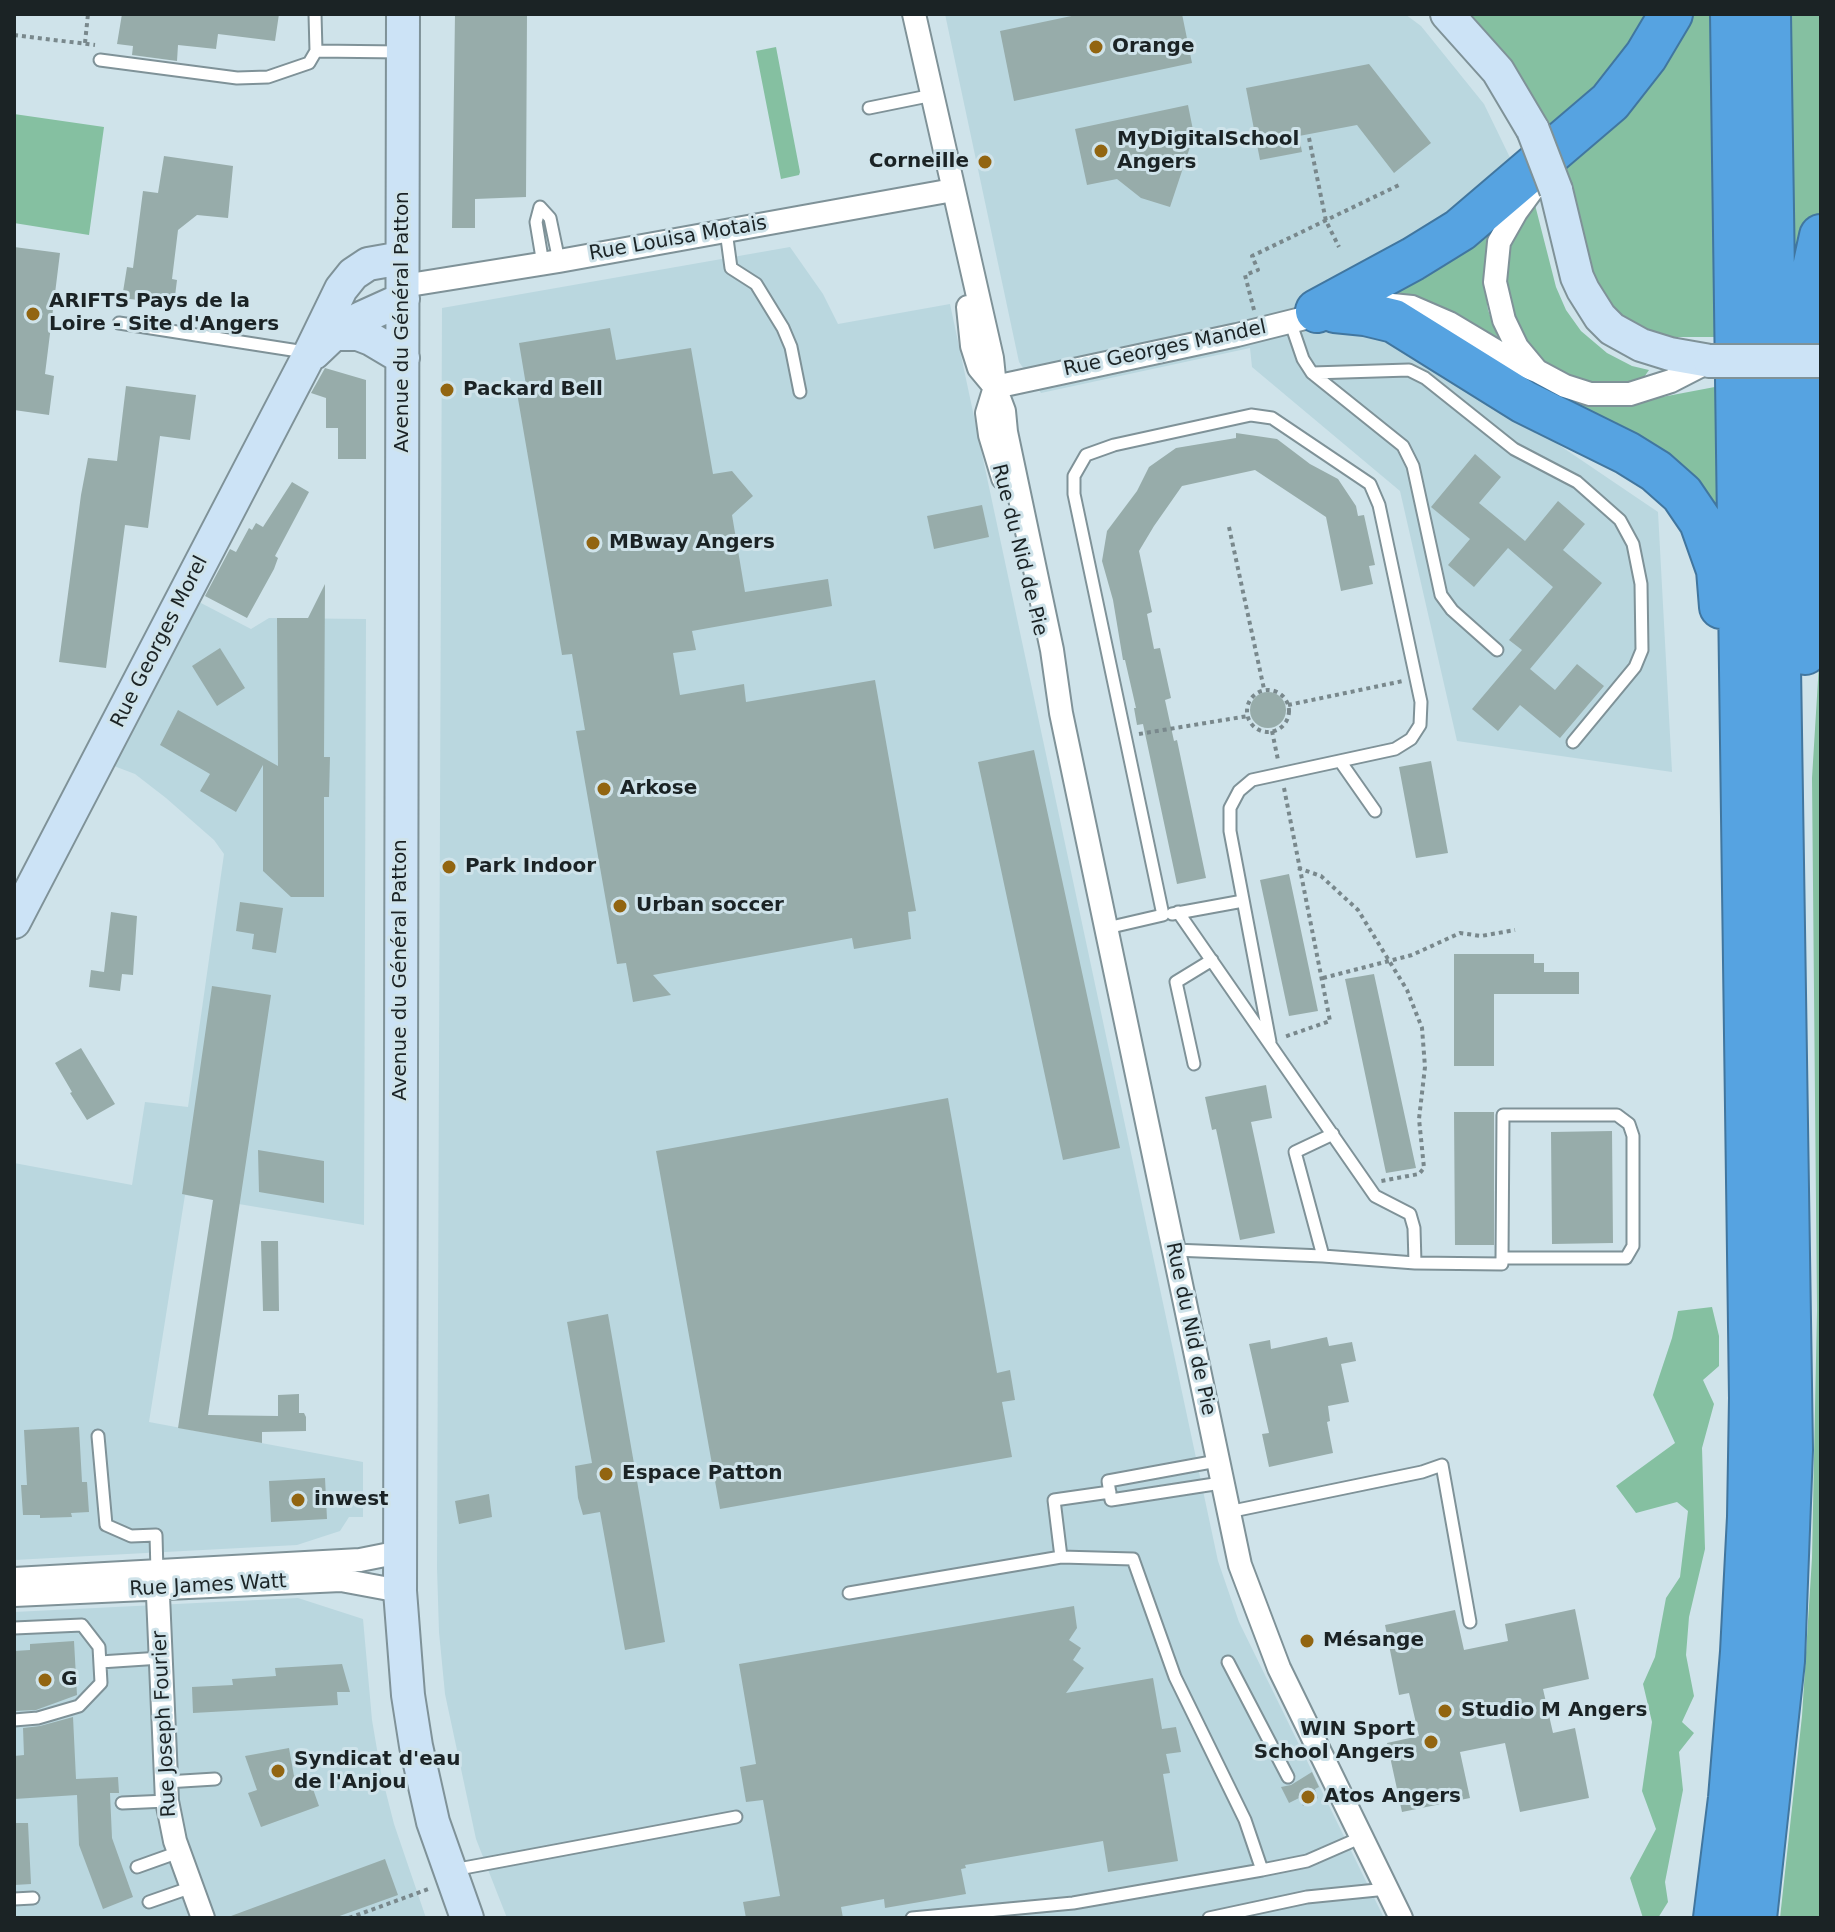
<!DOCTYPE html>
<meta charset="utf-8">
<style>
body{margin:0}
#map{position:relative;width:1835px;height:1932px;overflow:hidden;background:#cfe3ea;font-family:"DejaVu Sans",sans-serif}
canvas{display:block}
.frame{position:absolute;inset:0;border:16px solid #1b2325;pointer-events:none}
</style>
<div id="map">
<canvas width="1835" height="1932"></canvas>
<div class="frame"></div>
</div>
<script>
const c = document.querySelector('canvas').getContext('2d');
c.lineJoin = 'round';
function fillPath(path, color) {
  c.fillStyle = color;
  c.fill(path, 'evenodd');
}
function toPath(rows) {
  const path = new Path2D();
  for (const r of rows) {
    if (r.length === 3) {
      path.moveTo(r[0] + r[2], r[1]);
      path.arc(r[0], r[1], r[2], 0, 2 * Math.PI);
      continue;
    }
    path.moveTo(r[0], r[1]);
    for (let i = 2; i < r.length; i += 2) path.lineTo(r[i], r[i + 1]);
  }
  return path;
}
function trace(path, color, width, dash) {
  c.strokeStyle = color;
  c.lineWidth = width;
  c.lineCap = dash ? 'butt' : 'round';
  c.setLineDash(dash || []);
  c.stroke(path);
}
function label(font, color, halo, rows, align = 'center') {
  c.font = font + ' "DejaVu Sans",sans-serif';
  c.lineWidth = 6;
  c.setLineDash([]);
  c.textBaseline = 'middle';
  c.strokeStyle = halo;
  c.fillStyle = color;
  for (const [text, x, y, turn = 0] of rows) {
    c.save();
    c.translate(x, y);
    c.rotate((+turn || 0) * Math.PI / 180);
    c.textAlign = isNaN(turn) ? turn : align;
    if (halo) c.strokeText(text, 0, 0);
    c.fillText(text, 0, 0);
    c.restore();
  }
}
fillPath(toPath([
 [945,14,1405,14,1421,26,1484,104,1517,172,1327,288,1658,512,1672,772,1457,741,1400,491,1252,367,1250,348,1041,393,1019,362],
 [790,247,823,294,838,324,950,304,1218,1561,1239,1622,1384,1918,507,1918,476,1839,445,1694,439,1632,437,1568,442,308],
 [199,602,251,629,269,618,366,619,364,1225,185,1195,149,1422,363,1462,363,1517,349,1517,340,1531,297,1545,14,1560,14,1163,132,1185,145,1102,188,1107,224,854,214,840,166,798,135,774,114,766],
 [298,1598,363,1619,372,1720,381,1773,394,1824,426,1918,14,1918,14,1612]
]), '#bad7df');
fillPath(toPath([
 [1464,14,1661,14,1551,137,1545,118,1521,80],
 [1682,14,1716,14,1718,337,1660,337,1610,310,1591,282,1562,166],
 [1788,14,1821,14,1821,214,1813,235,1793,336],
 [776,47,800,172,799,175,781,179,756,51],
 [14,114,104,127,89,235,14,223],
 [1533,197,1556,287,1566,310,1581,331,1607,353,1632,366,1649,370,1640,383,1593,386,1557,373,1534,356,1519,333,1501,274,1506,243],
 [1494,220,1489,235,1484,278,1488,310,1500,343,1380,296],
 [1403,313,1547,388,1662,397,1720,386,1722,521],
 [1821,631,1821,1918,1780,1918,1802,1716,1812,1558,1817,1310,1812,778],
 [1712,1307,1719,1336,1719,1366,1703,1380,1714,1404,1702,1448,1705,1549,1689,1617,1686,1655,1694,1696,1682,1722,1694,1733,1679,1752,1683,1790,1665,1882,1668,1902,1658,1918,1643,1918,1630,1878,1656,1829,1642,1791,1652,1722,1643,1684,1655,1657,1666,1598,1680,1577,1688,1511,1677,1502,1636,1513,1616,1486,1675,1443,1653,1395,1672,1338,1678,1311]
]), '#85c0a1');
fillPath(toPath([
 [122,14,279,14,275,41,218,34,216,49,178,45,177,61,132,55,133,46,117,44],
 [455,14,527,14,526,197,475,199,475,228,452,228],
 [1081,14,1182,14,1192,63,1014,101,1000,31],
 [1369,64,1431,143,1394,173,1357,125,1299,136,1302,152,1260,160,1246,88],
 [1188,105,1194,135,1170,207,1141,198,1117,179,1087,185,1075,129],
 [164,156,233,166,228,218,197,215,178,230,172,279,177,280,175,296,156,294,154,302,122,298,127,267,133,268,143,191,158,193],
 [14,247,60,253,45,374,54,376,49,415,14,410],
 [610,328,616,360,691,348,713,474,732,471,753,496,732,515,745,592,828,579,832,606,692,631,696,650,673,653,680,695,744,684,746,702,875,680,916,911,908,912,911,939,854,949,852,938,653,975,671,995,633,1002,626,963,617,964,576,731,585,730,572,654,562,655,516,387,526,385,519,343],
 [325,368,366,380,366,459,338,459,338,428,326,428,326,398,311,393],
 [126,386,196,395,190,440,160,436,148,528,125,525,106,668,59,662,81,495,88,458,117,461],
 [1236,433,1277,439,1310,464,1338,479,1356,506,1358,516,1364,515,1375,565,1369,566,1373,584,1341,591,1326,517,1255,470,1182,486,1154,526,1139,551,1152,612,1147,614,1154,649,1160,648,1171,698,1165,700,1174,741,1177,740,1206,878,1177,884,1143,724,1137,725,1134,708,1136,708,1125,660,1123,660,1113,600,1102,561,1107,531,1137,491,1149,467,1176,448,1236,438],
 [1475,454,1501,477,1479,503,1525,541,1558,501,1585,524,1563,550,1602,583,1530,669,1555,690,1577,664,1604,686,1560,738,1520,705,1498,731,1472,709,1522,650,1509,640,1553,587,1508,548,1474,587,1448,565,1470,539,1431,507],
 [292,482,309,492,275,556,278,558,274,569,247,618,205,596,230,549,236,552,249,528,252,530,256,523,263,527],
 [982,505,989,537,934,549,927,516],
 [325,584,324,757,330,757,329,797,324,797,324,897,291,897,263,871,263,765,236,812,200,791,210,774,160,745,178,710,278,766,277,618,308,618],
 [220,648,245,688,217,706,192,666],
 [1268,710,18],
 [1034,750,1120,1148,1063,1160,978,762],
 [1431,761,1448,853,1416,858,1399,767],
 [1289,874,1318,1011,1289,1016,1260,880],
 [240,902,283,908,276,953,252,949,254,934,236,931],
 [111,912,137,916,133,975,122,974,120,991,89,987,91,970,104,972],
 [1454,954,1534,954,1534,963,1544,963,1544,972,1579,972,1579,994,1494,994,1494,1066,1454,1066],
 [1374,974,1416,1168,1386,1173,1345,979],
 [212,986,271,995,208,1415,278,1416,278,1395,299,1394,299,1413,304,1413,306,1417,306,1431,262,1432,262,1443,178,1428,213,1200,182,1194],
 [81,1048,115,1104,87,1120,70,1093,72,1092,55,1063],
 [1266,1085,1272,1118,1251,1122,1275,1233,1240,1240,1216,1129,1212,1130,1205,1097],
 [948,1098,997,1373,1010,1370,1015,1400,1002,1402,1012,1457,720,1509,656,1151],
 [1454,1112,1494,1112,1494,1245,1455,1245],
 [1612,1131,1613,1243,1552,1244,1551,1132],
 [258,1150,324,1161,324,1203,259,1192],
 [261,1241,278,1241,279,1311,263,1311],
 [608,1314,665,1642,625,1650,600,1512,583,1515,578,1498,575,1466,592,1463,567,1322],
 [1327,1337,1329,1346,1352,1342,1356,1361,1341,1364,1349,1402,1328,1406,1330,1421,1327,1422,1333,1453,1269,1467,1262,1434,1269,1433,1249,1344,1270,1340,1271,1349],
 [79,1427,82,1482,87,1482,89,1512,71,1513,72,1517,40,1518,40,1515,23,1515,21,1485,27,1485,24,1430],
 [325,1478,327,1519,271,1522,269,1481],
 [489,1494,492,1517,459,1524,455,1501],
 [1074,1606,1077,1628,1069,1640,1081,1648,1073,1660,1084,1668,1066,1693,1153,1678,1162,1729,1176,1727,1181,1752,1166,1754,1170,1773,1163,1774,1178,1861,1108,1872,1103,1841,965,1865,966,1868,961,1869,966,1894,885,1908,884,1899,841,1907,843,1918,746,1918,743,1902,780,1896,763,1800,746,1802,740,1767,756,1764,739,1664],
 [1575,1609,1589,1679,1543,1689,1553,1733,1575,1728,1589,1798,1520,1812,1505,1743,1460,1752,1470,1798,1402,1812,1387,1743,1419,1736,1409,1693,1399,1695,1385,1625,1455,1610,1464,1650,1508,1641,1505,1624],
 [74,1641,77,1695,36,1710,14,1711,14,1651,30,1650,30,1644],
 [342,1664,350,1692,337,1692,338,1705,193,1713,192,1687,233,1685,232,1679,276,1676,275,1668],
 [73,1717,76,1779,118,1777,119,1793,110,1793,112,1838,133,1897,103,1909,79,1845,77,1795,14,1799,14,1756,24,1755,23,1728,40,1726],
 [289,1748,294,1776,307,1772,319,1806,261,1827,248,1793,257,1790,245,1756],
 [1312,1772,1319,1787,1315,1789,1318,1798,1303,1806,1299,1798,1289,1803,1281,1787,1291,1785],
 [14,1823,28,1823,31,1884,14,1885],
 [385,1859,398,1895,334,1918,231,1918,231,1916]
]), '#97acaa');
const lane = toPath([
 [316,51,402,52],
 [100,60,237,78,268,77,309,63,316,51,315,14],
 [869,108,933,95],
 [726,231,731,268,756,284,783,328,791,347,800,392],
 [543,264,536,222,540,207,550,218,559,261],
 [1290,321,1303,359,1312,373,1409,370,1425,378,1514,449,1577,482,1620,520,1633,544,1641,584,1642,650,1635,667,1573,742],
 [119,323,305,352],
 [1312,373,1403,446,1413,466,1441,595,1452,610,1497,650],
 [1340,761,1375,811],
 [1178,912,1375,1196,1410,1214,1414,1228,1415,1263],
 [1172,914,1243,901],
 [1107,928,1163,915,1074,494,1074,476,1086,455,1114,445,1251,415,1272,418,1370,484,1379,505,1421,702,1420,725,1411,739,1395,749,1252,780,1239,791,1230,808,1230,831,1270,1042],
 [1194,1064,1176,982,1212,960],
 [1174,1250,1323,1256,1415,1263,1502,1264,1502,1258,1503,1115,1617,1115,1629,1124,1633,1136,1633,1246,1626,1258,1502,1258],
 [1323,1256,1295,1152,1333,1134],
 [98,1436,106,1525,131,1536,156,1535,157,1572],
 [1217,1461,1108,1481,1111,1500,1221,1483],
 [1228,1512,1422,1472,1442,1465,1470,1622],
 [1061,1557,1054,1500,1110,1492],
 [849,1593,1061,1557,1133,1559,1175,1677,1245,1820,1262,1870,1307,1861,1362,1837],
 [14,1628,82,1625,99,1647,101,1683,79,1706,38,1718,14,1720],
 [100,1662,161,1658],
 [1228,1662,1288,1777],
 [166,1782,215,1779],
 [122,1803,167,1801],
 [137,1867,179,1852],
 [453,1870,736,1817],
 [14,1899,33,1898],
 [149,1902,192,1887],
 [912,1918,1073,1903,1262,1870],
 [1209,1918,1307,1897,1387,1889]
]);
const street = toPath([
 [914,14,992,358,995,387,1004,411,1006,432,1052,650,1061,713,1240,1565,1279,1668,1401,1918],
 [1535,186,1516,212,1499,242,1495,282,1504,320,1517,347,1537,371,1565,386,1590,394,1630,394,1671,381,1710,361],
 [403,286,559,261,953,190],
 [1382,304,1412,307,1449,323,1511,360,1537,371],
 [968,307,972,346,979,368,994,386],
 [995,387,1237,335,1325,313],
 [995,387,987,413,990,435,1003,478],
 [157,1573,167,1801,175,1841,203,1918],
 [14,1579,360,1560,400,1552],
 [14,1595,341,1580,400,1591]
]);
const secondary = toPath([
 [403,14,400,1591,408,1695,416,1746,433,1822,467,1918],
 [1447,14,1498,71,1533,130],
 [1556,190,1577,277,1583,290,1600,317,1612,329,1641,345,1670,354,1710,361],
 [334,334,358,334,371,339,403,358],
 [314,353,334,334,361,318,403,299],
 [14,922,306,361,341,289,353,274,368,264,402,258]
]);
const highway = toPath([
 [1317,311,1413,259,1460,230,1610,102,1646,56,1671,14],
 [1335,311,1365,314,1394,321,1524,402,1627,453,1656,471,1682,494,1701,522,1718,570,1721,607],
 [1805,653,1808,295,1821,236],
 [1715,1918,1730,1798,1742,1652,1749,1517,1751,1398,1732,14],
 [1755,1918,1783,1661,1791,1450,1769,14]
]);
trace(lane, '#7f9298', 15);
trace(street, '#7f9298', 26);
trace(secondary, '#7f9298', 36);
trace(highway, '#41769f', 46);
trace(toPath([
 [14,35,95,45],
 [85,43,88,14],
 [1309,138,1326,221,1339,247],
 [1254,310,1245,275,1258,270,1252,256,1399,185],
 [1229,527,1264,689],
 [1268,711,21],
 [1288,705,1403,681],
 [1272,731,1278,760],
 [1139,734,1248,716],
 [1284,788,1330,1021,1284,1037],
 [1298,868,1321,876,1358,910,1407,990,1422,1028,1425,1067,1419,1119,1424,1168,1419,1174,1381,1181],
 [1323,978,1412,955,1460,933,1481,936,1515,930],
 [349,1918,431,1888]
]), '#79888c', 4, [4, 4]);
trace(lane, '#fff', 11);
trace(street, '#fff', 22);
trace(secondary, '#cce3f6', 32);
trace(highway, '#56a3e1', 42);
const secondaryBridge = toPath([
 [1533,130,1556,190],
 [1710,361,1821,361]
]);
trace(secondaryBridge, '#7f9298', 36, []);
trace(secondaryBridge, '#cce3f6', 32);
for (const [x, y, r, color] of [
 [1096,47,8,"#926511"],
 [1101,151,8,"#926511"],
 [985,162,8,"#926511"],
 [33,314,8,"#926511"],
 [447,390,8,"#926511"],
 [593,543,8,"#926511"],
 [604,789,8,"#926511"],
 [449,867,8,"#926511"],
 [620,906,8,"#926511"],
 [606,1474,8,"#926511"],
 [298,1500,8,"#926511"],
 [1307,1641,8,"#926511"],
 [45,1680,8,"#926511"],
 [1445,1711,8,"#926511"],
 [1431,1742,8,"#926511"],
 [278,1771,8,"#926511"],
 [1308,1797,8,"#926511"]
]) {
  const dot = new Path2D();
  dot.arc(x, y, r, 0, 2 * Math.PI);
  c.fillStyle = color;
  c.fill(dot);
  trace(dot, '#cfe3ea', 3);
}
label('bold 20px', '#1b2325', '#cfe3ea', [
 ["Orange",1112,47],
 ["MyDigitalSchool",1117,140],
 ["Angers",1117,163],
 ["Corneille",969,162,"right"],
 ["ARIFTS Pays de la",49,302],
 ["Loire - Site d'Angers",49,325],
 ["Packard Bell",463,390],
 ["MBway Angers",609,543],
 ["Arkose",620,789],
 ["Park Indoor",465,867],
 ["Urban soccer",636,906],
 ["Espace Patton",622,1474],
 ["inwest",314,1500],
 ["Mésange",1323,1641],
 ["G",61,1680],
 ["Studio M Angers",1461,1711],
 ["WIN Sport",1415,1730,"right"],
 ["School Angers",1415,1753,"right"],
 ["Syndicat d'eau",294,1760],
 ["de l'Anjou",294,1783],
 ["Atos Angers",1324,1797]
], 'left');
label('20px', '#1b2325', '#cfe3ea', [
 ["Rue Louisa Motais",678,239,-10],
 ["Avenue du Général Patton",403,322,-90],
 ["Rue Georges Mandel",1165,349,-12],
 ["Rue du Nid de Pie",1019,550,76],
 ["Rue Georges Morel",160,642,-63],
 ["Avenue du Général Patton",401,970,-90],
 ["Rue du Nid de Pie",1190,1329,78],
 ["Rue James Watt",208,1586,-3],
 ["Rue Joseph Fourier",165,1724,-93]
]);
</script>
